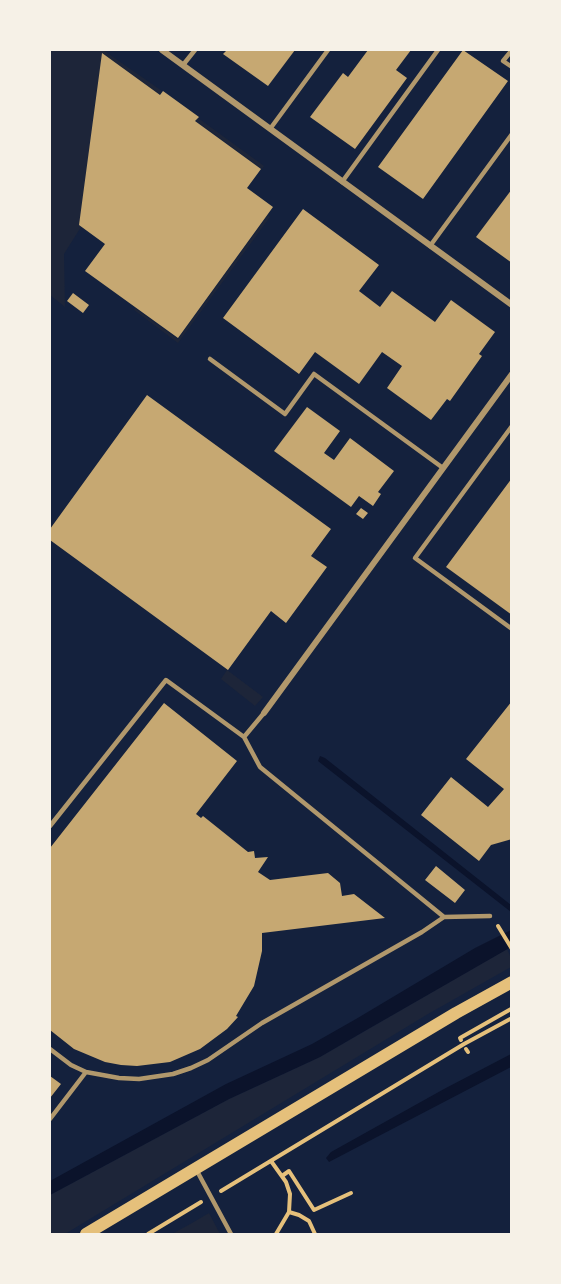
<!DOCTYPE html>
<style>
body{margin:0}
#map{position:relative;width:561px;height:1284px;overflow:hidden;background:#14213d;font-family:"Noto Sans",sans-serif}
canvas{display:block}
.frame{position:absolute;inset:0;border:51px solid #f6f1e7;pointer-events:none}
</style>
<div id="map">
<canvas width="561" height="1284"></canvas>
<div class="frame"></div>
</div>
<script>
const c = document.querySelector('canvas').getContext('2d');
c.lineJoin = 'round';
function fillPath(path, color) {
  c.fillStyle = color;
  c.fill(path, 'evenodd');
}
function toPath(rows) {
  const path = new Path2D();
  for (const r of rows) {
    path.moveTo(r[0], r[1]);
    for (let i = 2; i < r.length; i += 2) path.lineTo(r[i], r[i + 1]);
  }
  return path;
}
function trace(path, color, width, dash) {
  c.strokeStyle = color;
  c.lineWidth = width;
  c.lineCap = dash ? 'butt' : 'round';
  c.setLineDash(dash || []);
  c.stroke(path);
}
fillPath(toPath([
 [50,50,103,50,162,91,159,94,102,53,79,225,81,227,64,254,65,307,50,295],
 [198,118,264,166,262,169,196,121],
 [268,215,270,217,178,343,134,310,135,308,178,339],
 [227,670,263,697,255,706,221,679],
 [507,949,511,958,511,967,428,1014,65,1234,50,1234,50,1195,229,1099,320,1057],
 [209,1213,220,1234,172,1234,192,1223]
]), '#1d2539');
fillPath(toPath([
 [320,756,325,758,511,905,511,912,318,761],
 [511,930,511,947,363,1032,320,1057,229,1099,50,1195,50,1181,226,1084,312,1044,356,1019,475,948],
 [511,1054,511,1067,329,1162,326,1158,331,1152,444,1089]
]), '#0b132b');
fillPath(toPath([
 [227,50,295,50,268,86,223,54],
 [368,50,411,50,396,70,407,78,355,149,310,117,343,73,348,77],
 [463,50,508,81,423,199,378,167],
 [102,53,160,95,163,91,199,117,195,121,261,169,247,188,273,207,178,338,85,271,105,244,79,225],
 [512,189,512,263,476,237],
 [303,209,379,265,359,291,380,307,392,291,435,322,451,300,495,332,479,354,482,356,450,401,447,399,431,420,387,388,402,366,382,352,359,384,315,352,299,374,223,318],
 [73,293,89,305,83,313,67,301],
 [147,395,331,529,311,556,327,567,286,623,271,611,228,670,50,540,50,529],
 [307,407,340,431,324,453,334,460,350,438,394,471,378,492,381,494,373,506,359,496,351,507,274,451],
 [512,478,512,615,446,567],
 [361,508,368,513,363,519,356,514],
 [512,701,512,839,491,845,479,861,421,815,451,777,488,807,504,789,466,759],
 [164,703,237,761,196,814,201,818,203,816,248,852,254,851,255,858,268,857,258,872,270,880,328,873,340,883,342,896,354,894,385,918,262,933,262,951,254,986,236,1016,238,1017,227,1029,200,1049,170,1062,137,1066,121,1065,105,1062,74,1049,50,1030,50,848],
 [436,866,465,890,455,903,425,880],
 [50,1076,61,1084,50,1098]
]), '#c6a872');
trace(toPath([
 [498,926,512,949],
 [461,1040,460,1038,511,1009],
 [466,1049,468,1052],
 [271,1161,286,1182,290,1194,289,1212,276,1234],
 [282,1176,289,1171,314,1210,351,1193],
 [221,1191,464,1044,512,1018],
 [289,1212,299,1215,309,1221,315,1234],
 [148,1234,201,1202]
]), '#e5c07b', 4);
trace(toPath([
 [512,50,503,61,512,67],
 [183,65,195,50],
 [270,129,328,50],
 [342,182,438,50],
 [430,246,512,134],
 [210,359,285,414,314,374,443,468],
 [512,426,415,558,512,629],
 [264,713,244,737,260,767,444,917,490,916],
 [50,826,166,680,244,737],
 [50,1049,71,1065,86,1072],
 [50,1119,86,1072,119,1078,139,1079,173,1074,191,1068,208,1060,262,1023,422,932,444,917],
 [197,1171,231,1234]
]), '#b1986c', 4.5);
trace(toPath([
 [162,50,512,305],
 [264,713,512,374]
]), '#b1986c', 6);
trace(toPath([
 [86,1234,456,1013,512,982]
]), '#e5c07b', 12);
</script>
